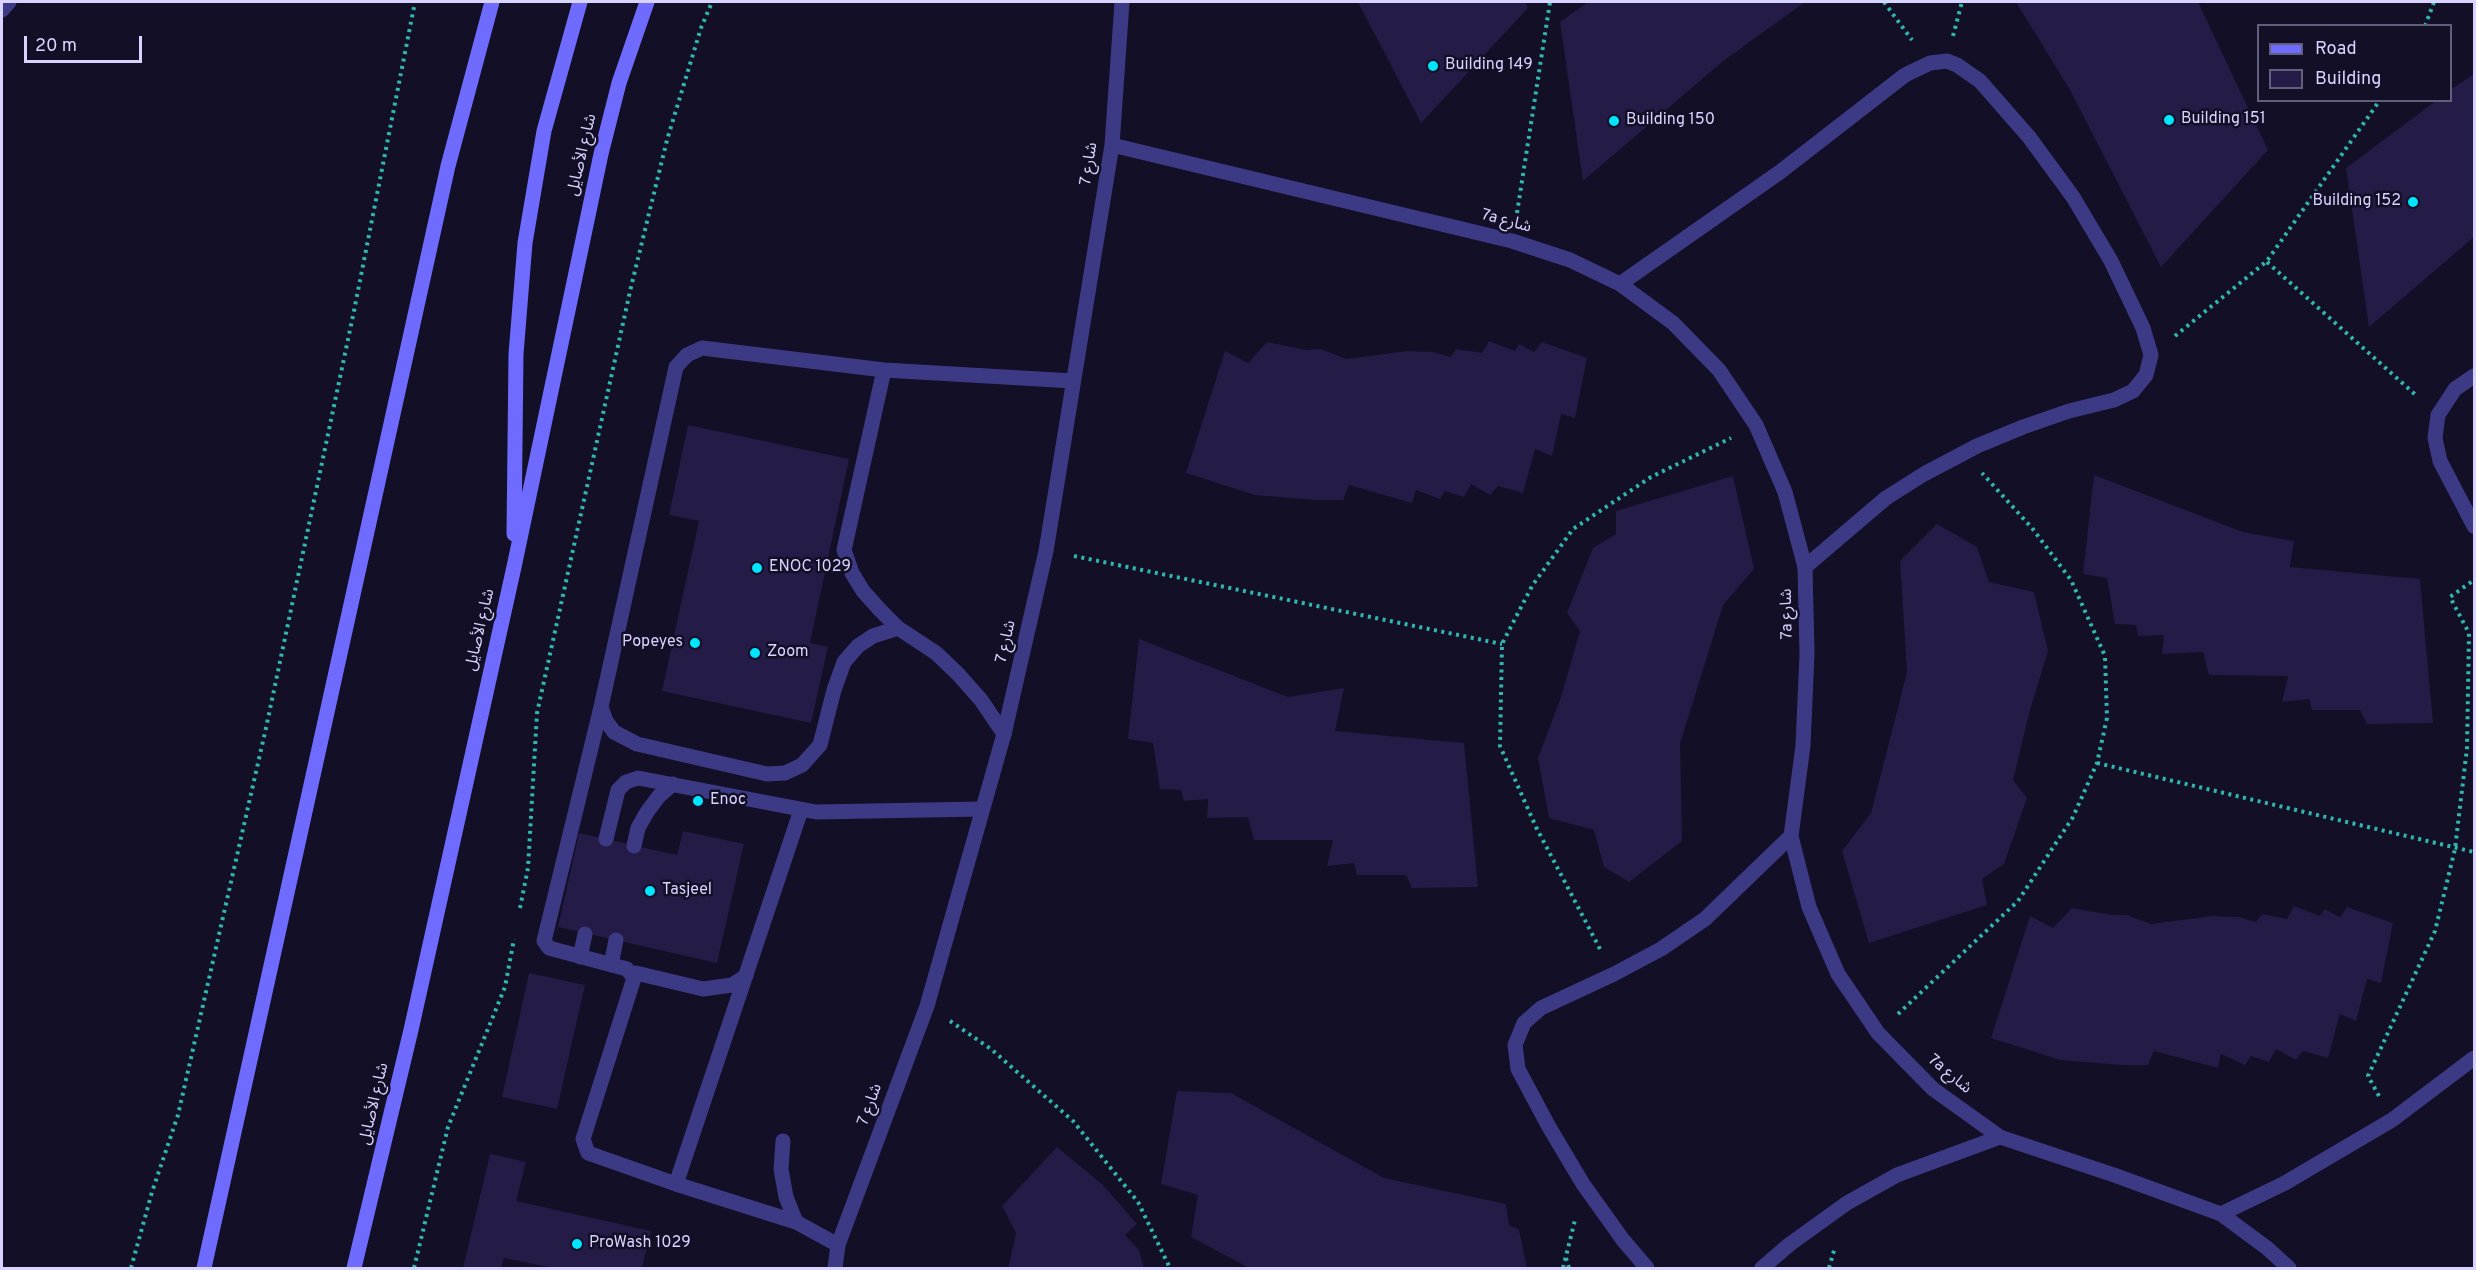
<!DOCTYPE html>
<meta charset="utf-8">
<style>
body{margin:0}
#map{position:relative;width:2476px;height:1270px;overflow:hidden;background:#130f26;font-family:Overpass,sans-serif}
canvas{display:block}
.frame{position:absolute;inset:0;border:3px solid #d9d4ff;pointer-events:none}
.legend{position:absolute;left:2257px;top:24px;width:195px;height:78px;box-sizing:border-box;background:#130f26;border:2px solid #625e7d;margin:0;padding:8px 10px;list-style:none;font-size:18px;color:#d9d4ff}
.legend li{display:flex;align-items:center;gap:12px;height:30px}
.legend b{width:30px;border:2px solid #625e7d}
.scale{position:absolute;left:24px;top:36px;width:118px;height:27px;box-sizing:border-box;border:3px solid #d9d4ff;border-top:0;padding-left:8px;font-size:18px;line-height:21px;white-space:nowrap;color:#d9d4ff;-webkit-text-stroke:4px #130f26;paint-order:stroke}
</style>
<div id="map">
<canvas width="2476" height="1270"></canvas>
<div class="frame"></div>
<ul class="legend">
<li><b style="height:8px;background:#6f6bff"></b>Road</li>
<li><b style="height:16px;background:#241b47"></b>Building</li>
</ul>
<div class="scale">20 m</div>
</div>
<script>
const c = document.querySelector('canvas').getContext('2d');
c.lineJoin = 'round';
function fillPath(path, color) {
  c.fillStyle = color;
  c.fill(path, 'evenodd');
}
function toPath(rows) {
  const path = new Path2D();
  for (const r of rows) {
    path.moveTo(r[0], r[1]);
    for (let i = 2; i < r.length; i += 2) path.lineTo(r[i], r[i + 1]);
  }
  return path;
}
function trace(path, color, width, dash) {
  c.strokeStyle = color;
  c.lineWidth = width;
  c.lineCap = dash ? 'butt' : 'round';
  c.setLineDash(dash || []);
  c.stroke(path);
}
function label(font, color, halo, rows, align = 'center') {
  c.font = font + ' Overpass,"Noto Sans Arabic",sans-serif';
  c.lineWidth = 5;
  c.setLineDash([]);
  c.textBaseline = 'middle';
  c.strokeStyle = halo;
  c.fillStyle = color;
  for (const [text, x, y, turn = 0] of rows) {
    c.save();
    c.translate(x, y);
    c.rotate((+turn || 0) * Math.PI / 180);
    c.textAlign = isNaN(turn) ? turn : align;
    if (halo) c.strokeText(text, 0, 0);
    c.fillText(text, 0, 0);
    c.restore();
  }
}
fillPath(toPath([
 [1358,2,1525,2,1528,8,1421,123],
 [1588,2,1805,2,1722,62,1583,181,1560,22],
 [2016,2,2198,2,2268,150,2161,267,2070,90],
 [2474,74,2474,237,2369,327,2346,168,2437,100,2450,100,2450,90],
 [1489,341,1515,351,1519,344,1534,352,1542,342,1587,358,1575,418,1561,414,1552,456,1535,449,1523,493,1498,486,1490,495,1471,484,1464,497,1445,491,1440,499,1416,490,1412,503,1349,485,1343,500,1316,500,1255,495,1186,473,1225,351,1248,363,1267,342,1306,350,1321,349,1346,359,1407,351,1433,352,1451,357,1456,349,1482,353],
 [688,425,849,459,810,643,828,647,811,723,662,691,699,521,669,515],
 [2094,475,2243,532,2294,541,2290,567,2420,579,2433,723,2367,724,2360,710,2312,710,2309,699,2282,702,2288,676,2209,675,2203,652,2162,654,2164,635,2138,636,2136,625,2115,624,2107,578,2083,574],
 [1733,476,1754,569,1723,605,1680,744,1682,841,1629,882,1604,867,1594,830,1549,818,1538,758,1561,697,1580,631,1567,613,1593,548,1616,534,1616,511],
 [1937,524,1977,547,1989,582,2034,592,2048,651,2029,714,2013,780,2027,798,2004,864,1982,879,1987,905,1869,943,1842,851,1871,813,1907,672,1900,561],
 [1139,639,1288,697,1344,688,1335,731,1464,743,1478,887,1412,888,1406,875,1357,875,1354,863,1327,866,1333,840,1254,840,1248,817,1207,818,1208,799,1184,801,1181,790,1160,789,1153,743,1128,739],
 [683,831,744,844,717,963,558,927,579,833,677,855],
 [2294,906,2320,916,2324,909,2340,917,2347,907,2393,923,2381,983,2367,979,2356,1021,2340,1014,2328,1058,2303,1051,2296,1060,2276,1049,2269,1062,2251,1056,2245,1065,2221,1054,2218,1068,2154,1051,2148,1065,2121,1065,2060,1060,1991,1038,2030,916,2053,928,2072,908,2112,915,2127,915,2151,924,2212,916,2239,917,2256,922,2262,914,2287,919],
 [529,973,585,985,557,1109,502,1097],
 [1177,1091,1231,1093,1384,1178,1506,1204,1509,1225,1519,1230,1527,1268,1249,1268,1191,1237,1198,1195,1161,1184],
 [1057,1147,1103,1185,1137,1224,1125,1235,1139,1250,1144,1268,1008,1268,1016,1233,1002,1206],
 [490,1154,526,1162,516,1201,651,1231,642,1268,553,1268,504,1258,501,1268,463,1268]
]), '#241b47');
trace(toPath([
 [1884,2,1912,40],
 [2425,26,2434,2],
 [1953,36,1962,2],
 [1517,213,1550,2],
 [2267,262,2418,397],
 [2175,336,2267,261,2380,100],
 [1074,556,1502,644],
 [2097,763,2474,852],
 [520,908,528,868,537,713,631,287,667,140,701,28,712,2],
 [1600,949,1536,827,1500,746,1502,644,1532,586,1573,529,1651,477,1731,438],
 [1898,1014,2018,901,2073,817,2097,763,2107,718,2105,656,2071,580,2032,528,1982,473],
 [950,1021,991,1049,1073,1121,1138,1202,1170,1268],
 [2379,1096,2368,1076,2435,931,2455,849,2467,748,2469,633,2450,597,2474,580],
 [1566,1258,1569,1268],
 [131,1268,152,1192,178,1115,266,728,354,311,415,2],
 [414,1268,448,1127,505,987,514,939],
 [1563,1268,1575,1220],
 [1829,1268,1835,1247]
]), '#2fb8b0', 4, [3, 4.5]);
trace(toPath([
 [1620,284,1780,172,1905,75,1930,63,1947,61,1957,65,1980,81,2029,137,2073,197,2111,261,2143,328,2151,355,2146,375,2133,391,2114,400,2069,411,2023,427,1977,446,1924,474,1886,498,1805,567],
 [884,370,844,550,852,573,863,591,880,610,898,628,936,653,958,674,981,700,1004,734],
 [2474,376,2455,389,2438,415,2435,438,2440,461,2474,526],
 [601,707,606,721,614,732,637,744,767,774,785,773,802,765,820,745,834,690,844,662,858,646,873,636,898,628],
 [606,839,618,790,626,782,638,778,816,812,982,809],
 [634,846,638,828,647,812,659,796,673,784],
 [580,957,585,934],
 [611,965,616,940],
 [633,974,636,973,703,989,732,985,746,976],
 [783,1141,781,1169,786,1197,796,1222],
 [676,1184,801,810],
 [2221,1214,2285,1183,2392,1120,2474,1058],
 [838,1245,796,1222,676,1184,588,1153,583,1139,634,978,627,969,549,948,544,941,601,707,676,367,687,355,702,348,884,370,1073,381],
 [1647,1268,1623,1240,1583,1184,1549,1127,1518,1069,1515,1045,1524,1023,1541,1008,1614,974,1661,949,1705,919,1791,836],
 [1762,1268,1790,1244,1847,1203,1897,1175,2000,1137]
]), '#3d3a85', 15);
trace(toPath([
 [2,10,9,2],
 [1112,145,1512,241,1570,260,1620,284,1673,323,1719,370,1756,425,1785,492,1805,567,1807,654,1803,746,1791,836,1809,907,1838,974,1878,1033,1933,1089,2000,1137,2114,1175,2221,1214,2267,1248,2289,1268],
 [835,1268,838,1245,927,1006,1004,734,1046,551,1112,145,1122,2]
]), '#3d3a85', 15);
trace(toPath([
 [514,534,516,354,525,243,544,131,580,2],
 [204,1268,448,166,492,2],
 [354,1268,411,1030,514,567,601,154,619,83,647,2]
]), '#6f6bff', 15);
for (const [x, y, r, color] of [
 [1433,66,6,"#00e5ff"],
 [2169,120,6,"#00e5ff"],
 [1614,121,6,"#00e5ff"],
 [2413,202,6,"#00e5ff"],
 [757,568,6,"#00e5ff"],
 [695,643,6,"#00e5ff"],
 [755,653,6,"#00e5ff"],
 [698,801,6,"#00e5ff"],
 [650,891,6,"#00e5ff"],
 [577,1244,6,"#00e5ff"]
]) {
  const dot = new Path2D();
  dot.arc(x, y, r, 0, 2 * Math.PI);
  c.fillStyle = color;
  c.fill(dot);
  trace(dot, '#130f26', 2);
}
label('16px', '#d9d4ff', '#130f26', [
 ["Building 149",1445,66],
 ["Building 151",2181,120],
 ["Building 150",1626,121],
 ["Building 152",2401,202,"right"],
 ["ENOC 1029",769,568],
 ["Popeyes",683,643,"right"],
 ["Zoom",767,653],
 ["Enoc",710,801],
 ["Tasjeel",662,891],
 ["ProWash 1029",589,1244]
], 'left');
label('16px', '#d9d4ff', '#130f26', [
 ["شارع الأصايل",583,155,-77],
 ["شارع 7",1090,164,-81],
 ["7a شارع",1506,222,15],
 ["7a شارع",1788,614,-91],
 ["شارع الأصايل",481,630,-77],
 ["شارع 7",1007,642,-77],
 ["7a شارع",1949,1075,40],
 ["شارع الأصايل",375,1104,-77],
 ["شارع 7",871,1105,-70]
]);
</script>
